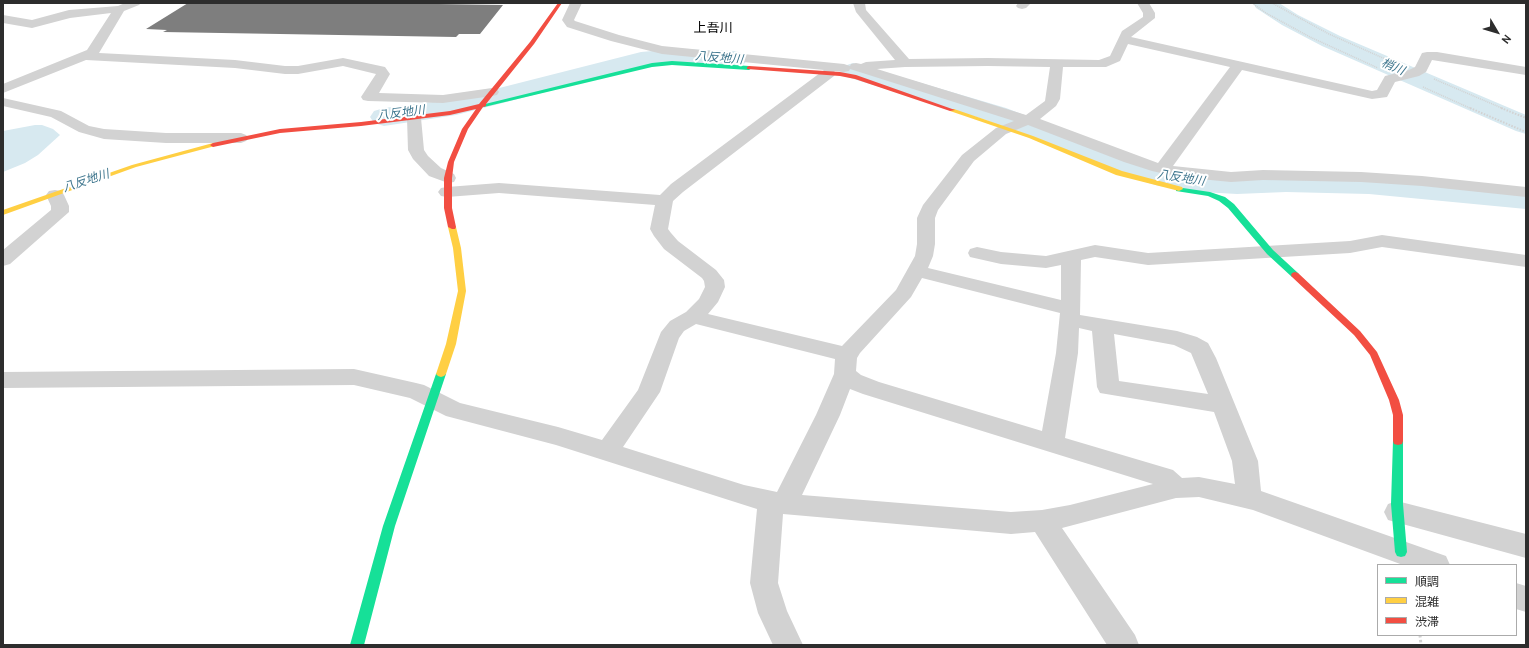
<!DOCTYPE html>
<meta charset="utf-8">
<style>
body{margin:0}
#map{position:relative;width:1529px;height:648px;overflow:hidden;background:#fff;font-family:Cabin,"Noto Sans JP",sans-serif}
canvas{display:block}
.frame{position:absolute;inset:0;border:4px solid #2d2d2d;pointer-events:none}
.legend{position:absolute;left:1377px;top:564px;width:140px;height:72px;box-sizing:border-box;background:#fff;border:1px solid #ababab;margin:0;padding:5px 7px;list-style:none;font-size:12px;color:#2d2d2d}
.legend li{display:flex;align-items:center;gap:8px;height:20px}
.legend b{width:20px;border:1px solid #ababab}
.north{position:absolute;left:1477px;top:12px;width:40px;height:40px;-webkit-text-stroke:3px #fff;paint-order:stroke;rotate:128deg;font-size:11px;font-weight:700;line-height:16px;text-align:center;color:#2d2d2d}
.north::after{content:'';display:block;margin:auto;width:14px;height:18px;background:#2d2d2d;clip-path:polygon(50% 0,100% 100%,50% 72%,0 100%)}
</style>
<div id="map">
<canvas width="1529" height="648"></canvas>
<div class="frame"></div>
<ul class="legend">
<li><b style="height:5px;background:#16e098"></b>順調</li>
<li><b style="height:5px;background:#ffcf43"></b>混雑</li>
<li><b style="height:5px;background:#f24e42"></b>渋滞</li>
</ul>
<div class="north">N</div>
</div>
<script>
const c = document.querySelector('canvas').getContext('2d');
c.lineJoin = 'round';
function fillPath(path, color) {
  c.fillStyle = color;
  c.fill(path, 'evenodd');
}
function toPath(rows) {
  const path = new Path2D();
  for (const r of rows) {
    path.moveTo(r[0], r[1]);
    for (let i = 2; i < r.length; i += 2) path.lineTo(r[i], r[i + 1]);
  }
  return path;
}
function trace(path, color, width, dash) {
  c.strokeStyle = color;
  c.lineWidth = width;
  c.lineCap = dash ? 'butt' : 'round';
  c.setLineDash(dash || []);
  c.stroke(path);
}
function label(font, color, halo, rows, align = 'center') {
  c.font = font + ' Cabin,"Noto Sans JP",sans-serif';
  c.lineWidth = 4;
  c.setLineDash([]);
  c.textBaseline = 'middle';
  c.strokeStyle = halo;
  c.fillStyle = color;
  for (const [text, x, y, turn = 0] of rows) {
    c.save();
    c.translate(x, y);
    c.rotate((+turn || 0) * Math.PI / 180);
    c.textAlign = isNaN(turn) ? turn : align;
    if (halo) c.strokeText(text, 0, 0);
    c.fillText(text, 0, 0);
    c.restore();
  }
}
fillPath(toPath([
 [35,125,42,125,53,129,60,135,38,155,25,163,3,172,3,131]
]), '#d7e9f0');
fillPath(toPath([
 [1253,3,1279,3,1298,15,1340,36,1526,115,1526,134,1516,131,1322,46,1282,25,1256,8,1253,3],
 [675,49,735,51,744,54,748,59,744,64,735,67,675,63,642,67,456,115,384,126,374,123,370,117,374,111,384,108,456,99,641,52,675,49],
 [853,63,1006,108,1144,161,1163,167,1202,172,1237,174,1286,172,1369,174,1526,189,1526,209,1369,194,1286,192,1237,194,1202,192,1159,186,1122,175,986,120,844,76,840,71,844,66,853,63]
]), '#d7e9f0');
fillPath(toPath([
 [188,3,375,3,503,5,480,34,459,34,456,37,163,32,167,30,146,29]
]), '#7e7e7e');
trace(toPath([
 [1252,3,1266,13,1310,37,1378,68],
 [1272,3,1329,34,1392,62],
 [1434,79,1504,109],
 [1423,87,1472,109]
]), '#d2d2d2', 1.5, [1, 1]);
trace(toPath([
 [1470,108,1526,132],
 [1501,108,1526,118]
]), '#d2d2d2', 2, [1.5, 1.5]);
trace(toPath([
 [1420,635,1421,645]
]), '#d2d2d2', 3, [2.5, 2.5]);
fillPath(toPath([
 [125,3,141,3,139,5,124,11,99,53,235,60,285,66,298,66,343,58,385,67,390,74,379,93,443,95,492,88,497,89,499,92,497,95,492,96,443,103,368,101,363,100,361,97,376,74,343,66,298,74,285,74,235,68,86,60,3,93,3,84,87,50,111,13,70,18,32,28,3,23,3,15,32,20,69,10,118,6,125,3],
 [570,3,582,3,574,20,575,21,619,35,662,46,844,64,850,66,851,64,856,63,861,64,866,62,895,60,856,12,853,3,865,3,866,10,909,59,988,58,1099,60,1110,56,1122,31,1143,17,1143,13,1137,3,1149,3,1155,13,1155,18,1131,37,1372,91,1377,90,1385,76,1409,70,1415,67,1422,53,1427,52,1437,52,1526,67,1526,75,1432,60,1426,72,1419,76,1395,82,1387,97,1372,99,1242,70,1173,166,1231,172,1263,170,1361,172,1422,176,1526,187,1526,197,1422,186,1361,182,1263,180,1231,182,1179,177,1152,171,1124,162,1028,125,1006,134,974,161,938,210,935,218,935,244,933,256,928,268,1061,300,1061,265,1046,268,1001,264,970,257,968,253,970,249,977,247,1001,252,1046,256,1095,245,1148,253,1350,241,1382,235,1526,255,1526,267,1382,247,1350,253,1148,265,1095,257,1081,260,1080,315,1177,331,1197,337,1208,343,1216,358,1258,461,1261,491,1446,556,1450,565,1403,565,1253,510,1199,497,1176,498,1062,528,1135,635,1139,645,1107,645,1035,532,1011,534,783,514,778,583,787,611,803,645,773,645,758,613,750,583,757,509,556,445,446,416,410,398,354,385,3,388,3,372,354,369,416,383,424,385,460,403,558,427,602,440,638,390,661,332,670,321,686,312,699,299,705,287,704,281,702,278,664,249,654,236,650,229,655,205,499,193,447,197,441,196,438,192,441,188,447,187,499,183,660,195,671,184,824,70,662,54,611,41,567,27,562,20,570,3],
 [1128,44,1230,67,1158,163,1040,119,1056,106,1060,99,1063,67,1106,67,1120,61,1128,44],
 [988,66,1050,67,1045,101,1026,115,877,69,905,67,988,66],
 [850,69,1014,121,996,128,962,155,923,205,917,218,917,244,915,256,896,290,842,346,708,314,718,302,725,287,724,280,716,270,678,241,671,233,668,229,673,201,683,192,834,76,836,73,834,71,844,72,849,71,850,69],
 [922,278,1060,313,1056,353,1042,431,879,382,861,375,856,371,857,358,860,353,911,297,922,278],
 [696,324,835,359,834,374,816,415,777,492,744,485,623,447,660,392,679,338,684,331,696,324],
 [1079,328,1092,331,1097,387,1100,393,1214,412,1232,461,1235,484,1199,477,1182,478,1173,470,1065,438,1078,353,1079,328],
 [1114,334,1174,345,1191,353,1208,394,1119,381,1114,334],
 [850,389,863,394,1153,484,1070,505,1042,510,1011,512,802,495,840,415,850,389],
 [1018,3,1031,3,1026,8,1022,9,1018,8,1016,6,1018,3],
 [3,98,61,111,89,126,104,129,166,133,241,133,246,135,249,138,246,141,241,143,166,143,104,139,79,132,51,117,3,106,3,98],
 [414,114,419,115,421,118,424,150,428,156,441,168,454,174,456,178,454,182,448,183,429,176,413,159,408,150,407,118,409,115,414,114],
 [55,190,61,191,64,195,69,206,69,212,10,264,3,266,3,250,51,210,51,206,46,195,49,191,55,190],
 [1397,501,1526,534,1526,558,1388,520,1384,512,1388,504,1397,501],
 [1516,583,1526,586,1526,612,1516,609,1516,583]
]), '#d2d2d2');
fillPath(toPath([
 [672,61,749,66,752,68,749,70,672,65,652,67,484,107,481,105,652,63,672,61],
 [1176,187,1210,192,1225,197,1234,204,1273,250,1298,273,1299,275,1298,277,1292,277,1267,254,1228,208,1219,201,1208,196,1176,191,1176,187],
 [441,371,444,372,446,374,395,526,364,645,350,645,383,526,436,374,438,372,441,371],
 [1398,437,1402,438,1403,441,1403,504,1407,552,1405,556,1401,557,1397,556,1395,552,1391,504,1393,441,1394,438,1398,437]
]), '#16e098');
fillPath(toPath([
 [950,109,954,109,1033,136,1122,171,1182,187,1183,189,1179,191,1116,175,1029,138,950,111,950,109],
 [213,143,215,144,215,146,136,167,3,215,3,210,132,165,213,143],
 [449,225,452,225,456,227,461,248,466,291,456,344,446,374,444,376,441,377,438,376,436,374,446,344,458,291,453,248,448,227,449,225]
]), '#ffcf43');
fillPath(toPath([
 [558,3,562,3,534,44,486,104,486,106,483,107,468,129,454,162,452,178,452,208,456,227,455,229,452,229,448,227,444,208,444,178,448,162,462,129,476,109,450,115,361,126,280,133,213,147,210,145,213,143,280,129,361,122,450,111,479,104,530,42,558,3],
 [749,66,840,72,856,75,955,110,950,111,855,79,840,76,747,69,747,67,749,66],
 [1295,272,1298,273,1360,331,1377,352,1399,400,1403,415,1403,441,1402,444,1398,445,1394,444,1393,441,1393,415,1389,400,1370,355,1354,335,1292,277,1291,275,1292,273,1295,272]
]), '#f24e42');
label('italic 12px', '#3d758d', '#fff', [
 ["八反地川",719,58,5],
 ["梢川",1393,67,23],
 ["八反地川",401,113,-7],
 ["八反地川",1181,178,9],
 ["八反地川",86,181,-18]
]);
label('13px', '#000', '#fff', [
 ["上吾川",713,28]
]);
</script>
